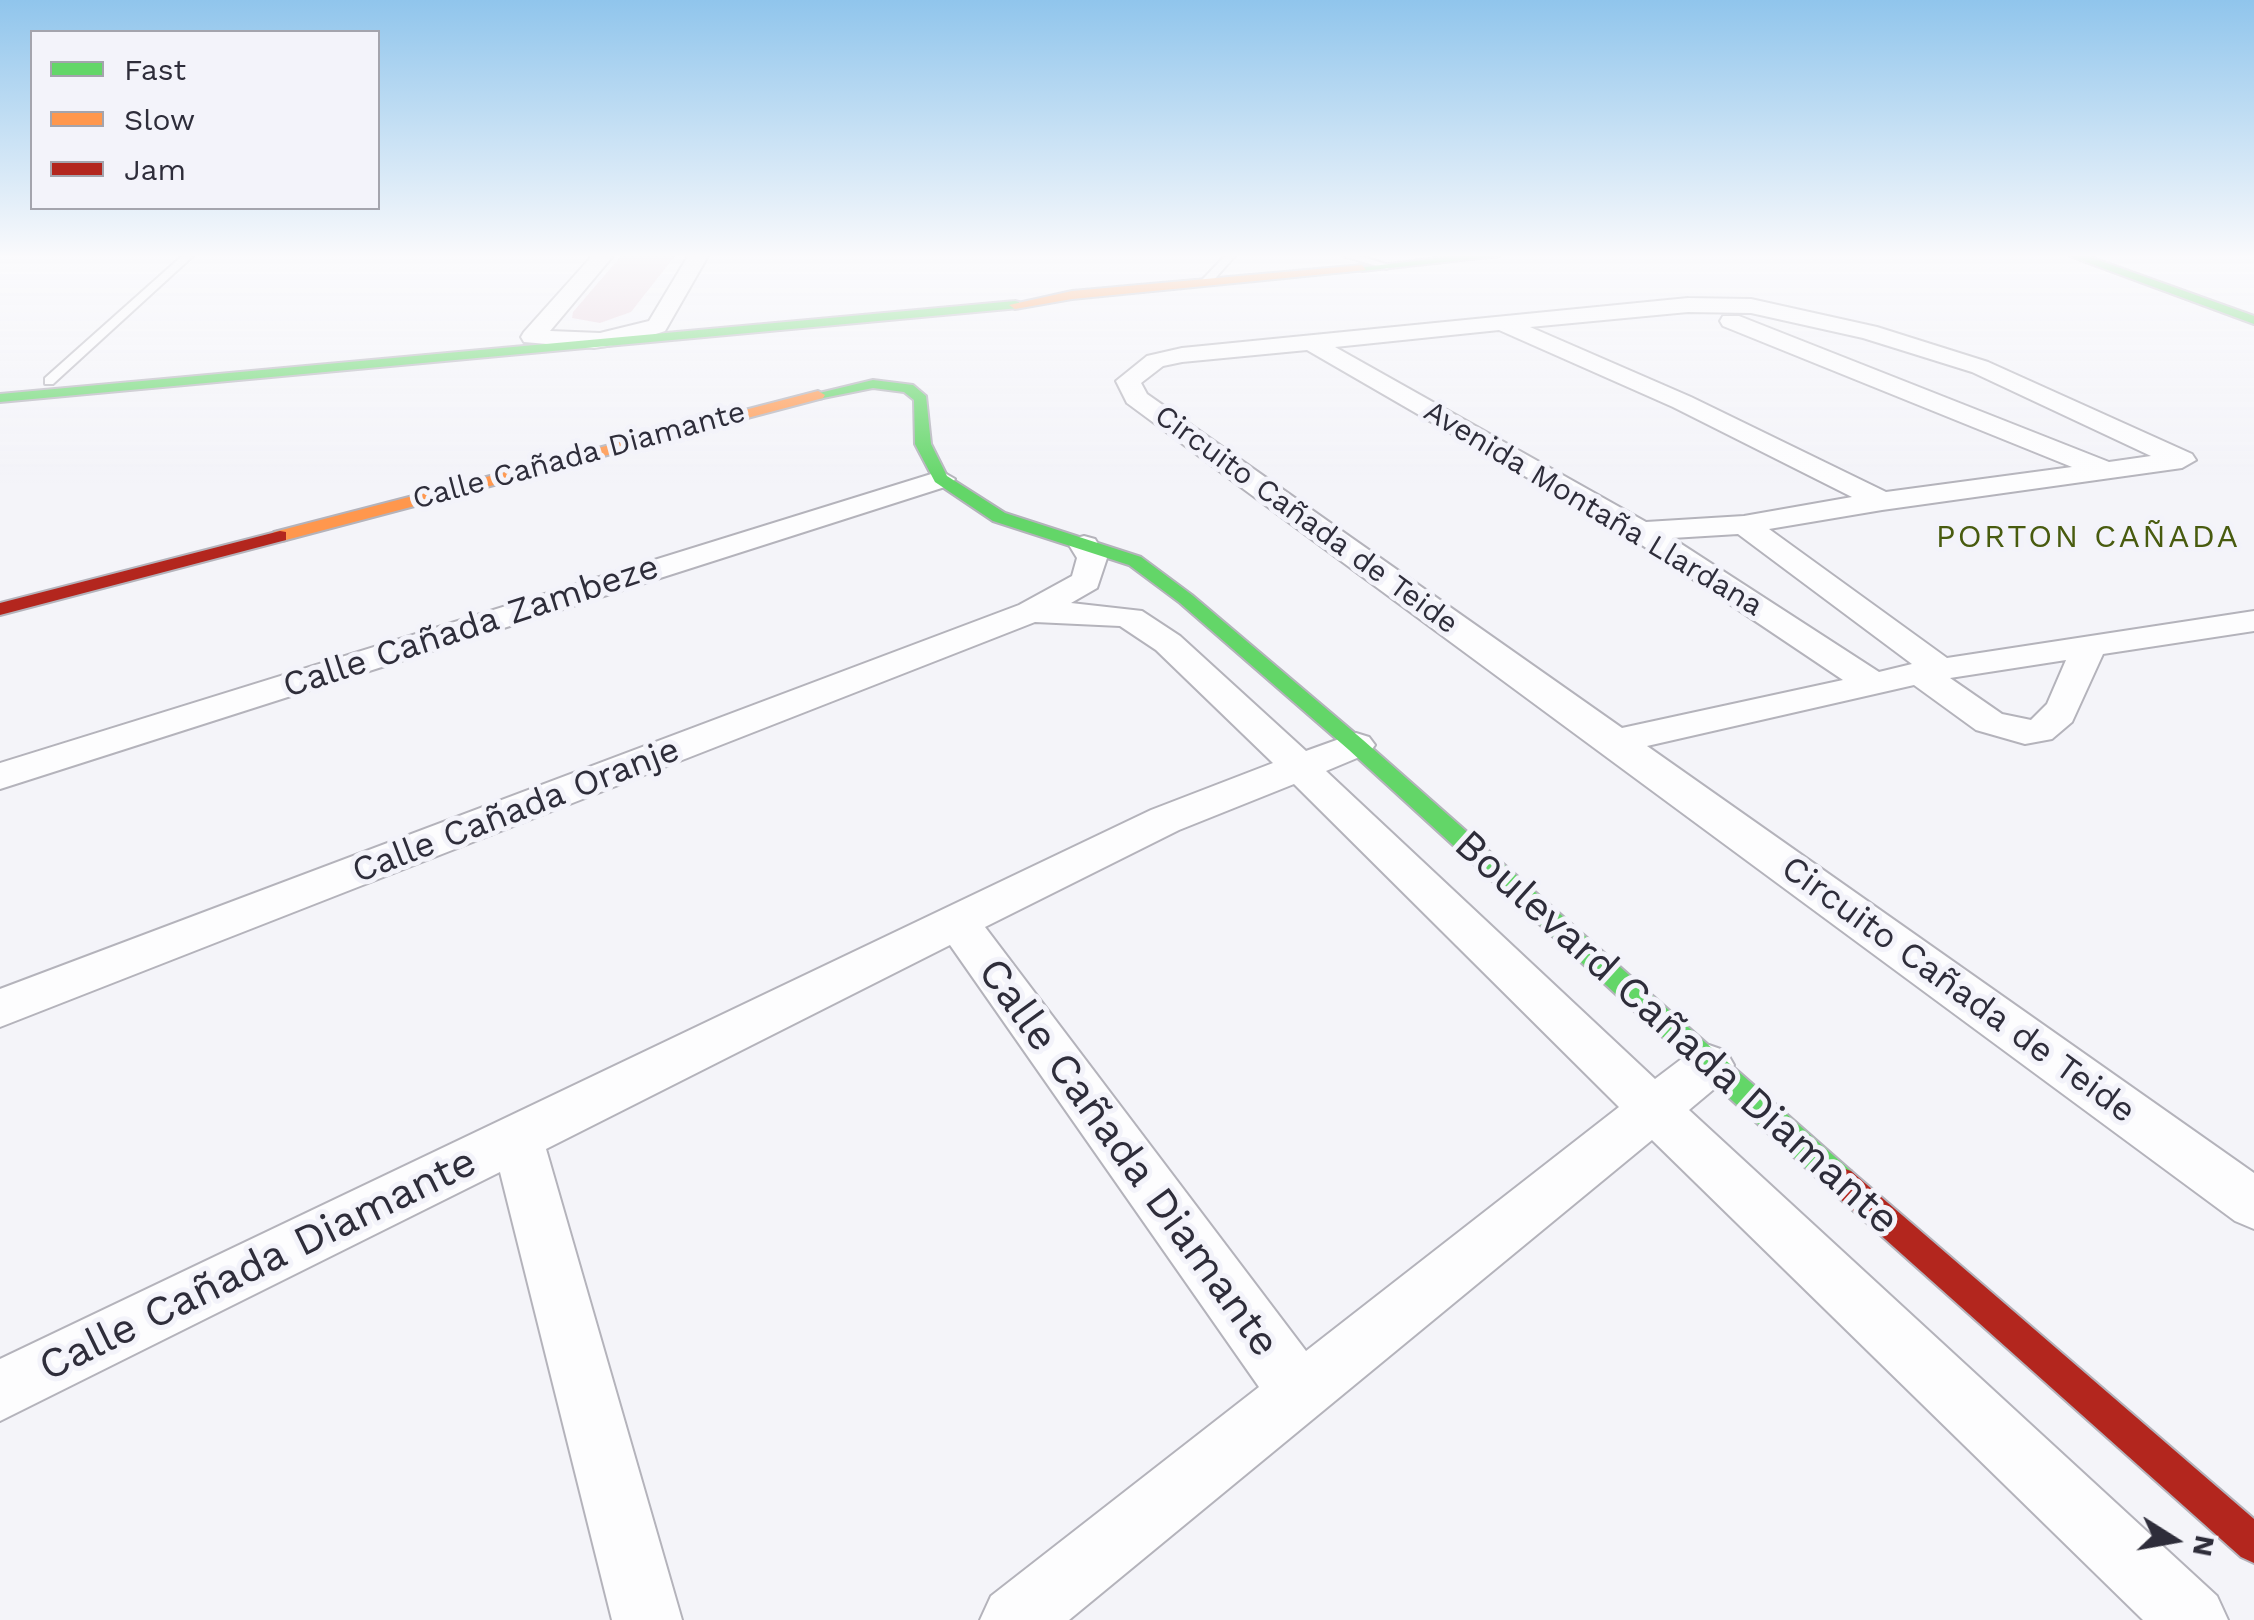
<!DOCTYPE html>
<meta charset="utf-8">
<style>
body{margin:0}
#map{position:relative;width:2254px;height:1620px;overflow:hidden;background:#f4f4f9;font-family:"Work Sans",sans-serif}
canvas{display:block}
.legend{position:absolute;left:30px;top:30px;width:350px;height:180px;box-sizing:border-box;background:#f3f3fa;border:2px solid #a4a4ad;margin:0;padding:12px 18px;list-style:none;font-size:30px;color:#2e2d3a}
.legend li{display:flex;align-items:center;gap:20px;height:50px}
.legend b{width:50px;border:2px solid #a4a4ad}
.north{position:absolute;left:2124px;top:1490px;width:100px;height:100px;-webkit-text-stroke:8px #f3f3fa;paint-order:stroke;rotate:101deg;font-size:28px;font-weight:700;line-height:40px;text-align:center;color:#2e2d3a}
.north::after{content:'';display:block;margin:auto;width:35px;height:45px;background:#2e2d3a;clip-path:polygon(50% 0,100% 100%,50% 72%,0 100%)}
</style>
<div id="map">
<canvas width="2254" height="1620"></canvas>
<ul class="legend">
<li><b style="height:12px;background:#63d668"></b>Fast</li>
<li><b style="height:12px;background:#ff974d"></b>Slow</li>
<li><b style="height:12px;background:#b3261e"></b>Jam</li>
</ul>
<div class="north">N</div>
</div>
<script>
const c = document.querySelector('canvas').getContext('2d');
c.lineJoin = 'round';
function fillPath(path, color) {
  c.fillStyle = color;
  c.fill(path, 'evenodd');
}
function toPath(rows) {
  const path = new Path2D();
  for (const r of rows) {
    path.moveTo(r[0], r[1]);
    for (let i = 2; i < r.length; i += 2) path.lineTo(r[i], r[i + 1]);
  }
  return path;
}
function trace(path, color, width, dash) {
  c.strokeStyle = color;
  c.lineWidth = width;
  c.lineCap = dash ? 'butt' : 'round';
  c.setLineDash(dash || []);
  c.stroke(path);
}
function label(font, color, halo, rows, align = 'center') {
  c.font = font + ' "Work Sans",sans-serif';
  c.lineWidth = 10;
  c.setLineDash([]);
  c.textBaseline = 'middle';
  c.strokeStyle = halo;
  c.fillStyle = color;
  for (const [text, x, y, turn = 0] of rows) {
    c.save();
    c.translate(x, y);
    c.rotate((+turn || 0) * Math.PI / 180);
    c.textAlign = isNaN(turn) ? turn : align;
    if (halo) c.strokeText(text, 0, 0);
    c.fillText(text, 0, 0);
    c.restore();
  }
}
fillPath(toPath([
 [621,256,675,256,631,312,600,323,572,318,573,312]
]), '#e9d2dc');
const lane = toPath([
 [182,256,193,256,53,384,45,384,45,378,182,256],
 [1225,256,1235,256,1210,284,1202,284,1202,280,1225,256],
 [1343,256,1360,256,1392,266,1387,269,1343,256]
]);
const street = toPath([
 [592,256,613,256,550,331,600,333,649,321,688,256,708,256,665,331,632,342,594,348,524,342,521,337,524,332,592,256],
 [1688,298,1751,299,1877,327,1988,362,2192,454,2196,460,2182,468,1882,510,1769,529,1947,658,2254,611,2254,631,2103,654,2072,722,2052,739,2025,744,1976,730,1914,685,1647,746,2254,1173,2254,1229,2235,1221,1127,403,1116,381,1147,356,1182,348,1688,298],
 [1688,312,1751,313,1863,338,1972,372,2151,456,2109,462,1739,316,1723,316,1720,321,1723,326,2072,467,1886,492,1691,397,1530,327,1688,312],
 [1499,330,1673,407,1852,497,1744,516,1646,522,1335,347,1499,330],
 [1307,350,1630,537,1843,680,1622,728,1147,394,1141,383,1163,366,1182,362,1307,350],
 [1738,534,1912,664,1879,672,1672,538,1738,534],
 [2066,660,2047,704,2031,720,2002,714,1950,678,2066,660],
 [941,471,955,479,951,485,0,789,0,763,941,471],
 [1084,536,1095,539,1107,558,1097,588,1071,603,1142,611,1180,636,1306,751,1356,733,1369,737,1375,745,1369,753,1326,771,1655,1079,1692,1051,1709,1045,1726,1051,1734,1065,1726,1079,1689,1110,2217,1596,2228,1620,2143,1620,1652,1140,1069,1620,980,1620,991,1596,1259,1387,950,945,546,1149,682,1620,612,1620,500,1172,0,1421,0,1359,1151,810,1273,763,1156,650,1120,626,1035,622,0,1027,0,989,1019,605,1072,576,1077,558,1069,545,1073,539,1084,536],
 [1294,784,1619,1107,1306,1351,985,927,1179,830,1294,784]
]);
const fast = toPath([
 [1456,256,1499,256,1362,271,1356,268,1456,256],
 [2070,256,2087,256,2254,316,2254,324,2070,256],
 [1015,301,1019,302,1019,308,0,402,0,394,1015,301],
 [873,380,913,385,926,396,931,444,947,476,1005,513,1141,557,1192,595,1363,740,1851,1171,1855,1180,1851,1189,1840,1193,1829,1189,1349,750,1180,603,1129,565,993,521,935,482,915,444,914,400,904,392,873,388,818,399,811,395,873,380]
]);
const slow = toPath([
 [1362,265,1366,270,1072,299,1015,309,1009,305,1072,291,1362,265],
 [818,391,825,395,823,398,286,540,280,541,272,536,274,532,818,391]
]);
const jam = toPath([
 [280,531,286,532,286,540,0,615,0,603,280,531],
 [1840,1167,1851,1171,2254,1519,2254,1563,2241,1557,1829,1189,1825,1180,1829,1171,1840,1167]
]);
trace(lane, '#b4b3bb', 4);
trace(street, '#b4b3bb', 4);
trace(fast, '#b4b3bb', 4);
trace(slow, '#b4b3bb', 4);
trace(jam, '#b4b3bb', 4);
fillPath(lane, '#fdfdfe');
fillPath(street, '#fdfdfe');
fillPath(fast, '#63d668');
fillPath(slow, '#ff974d');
fillPath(jam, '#b3261e');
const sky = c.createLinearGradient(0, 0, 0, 483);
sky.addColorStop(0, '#90c5ec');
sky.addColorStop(0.53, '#fafafc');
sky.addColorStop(1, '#fafafc00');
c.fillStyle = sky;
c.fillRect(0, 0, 2254, 483);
label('30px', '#2e2d3a', '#f3f3fa', [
 ["Calle Cañada Diamante",579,456,-15],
 ["Avenida Montaña Llardana",1593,509,31],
 ["Circuito Cañada de Teide",1306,520,36]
]);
c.letterSpacing = '2.5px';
label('32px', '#485b0f', '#f3f3fa', [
 ["PORTON CAÑADA",2088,538]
]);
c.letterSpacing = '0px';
label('35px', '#2e2d3a', '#f3f3fa', [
 ["Calle Cañada Zambeze",471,627,-18],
 ["Calle Cañada Oranje",516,811,-21],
 ["Circuito Cañada de Teide",1958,990,36]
]);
label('42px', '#2e2d3a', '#f3f3fa', [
 ["Boulevard Cañada Diamante",1676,1033,42],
 ["Calle Cañada Diamante",1128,1158,54],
 ["Calle Cañada Diamante",258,1265,-26]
]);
</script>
